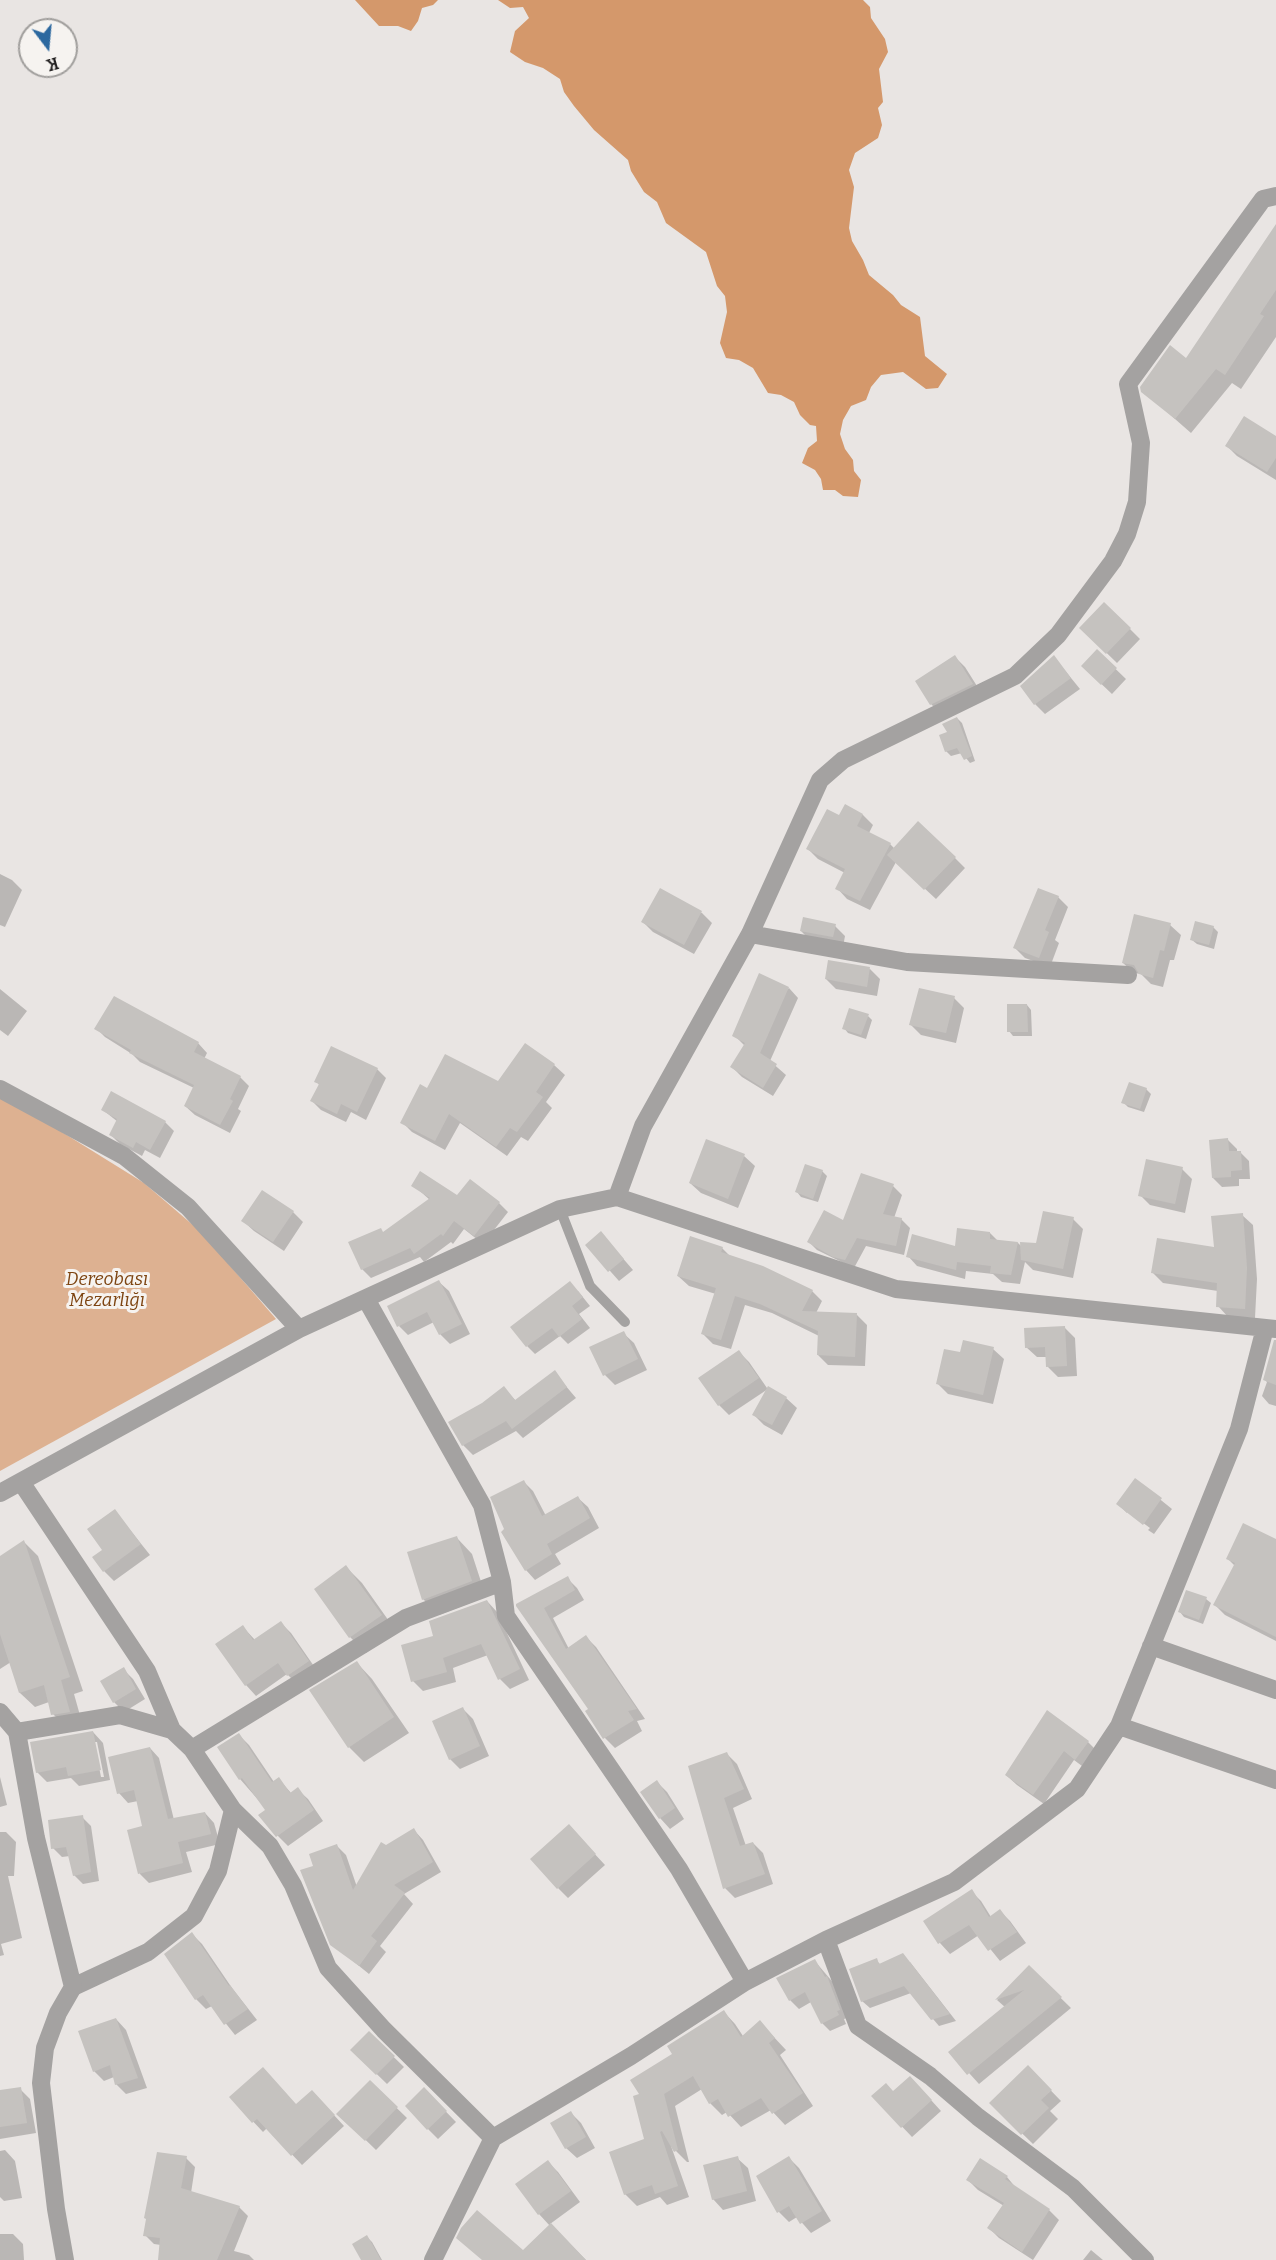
<!DOCTYPE html>
<meta charset="utf-8">
<style>
body{margin:0}
#map{position:relative;width:1276px;height:2260px;overflow:hidden;background:#e9e5e3;font-family:Bitter,serif}
canvas{display:block}
.north{position:absolute;left:18px;top:18px;width:60px;height:60px;box-sizing:border-box;background:#f6f3f0;border:2px solid #a09e9c;border-radius:50%;rotate:164deg;font-size:16px;font-weight:700;line-height:24px;text-align:center;color:#201e1e}
.north::after{content:'';display:block;margin:auto;width:21px;height:27px;background:#2c689f;clip-path:polygon(50% 0,100% 100%,50% 72%,0 100%)}
</style>
<div id="map">
<canvas width="1276" height="2260"></canvas>
<div class="north">K</div>
</div>
<script>
const c = document.querySelector('canvas').getContext('2d');
c.lineJoin = 'round';
function fillPath(path, color) {
  c.fillStyle = color;
  c.fill(path, 'evenodd');
}
function toPath(rows) {
  const path = new Path2D();
  for (const r of rows) {
    path.moveTo(r[0], r[1]);
    for (let i = 2; i < r.length; i += 2) path.lineTo(r[i], r[i + 1]);
  }
  return path;
}
function trace(path, color, width, dash) {
  c.strokeStyle = color;
  c.lineWidth = width;
  c.lineCap = dash ? 'butt' : 'round';
  c.setLineDash(dash || []);
  c.stroke(path);
}
function label(font, color, halo, rows, align = 'center') {
  c.font = font + ' Bitter,serif';
  c.lineWidth = 6;
  c.setLineDash([]);
  c.textBaseline = 'middle';
  c.strokeStyle = halo;
  c.fillStyle = color;
  for (const [text, x, y, turn = 0] of rows) {
    c.save();
    c.translate(x, y);
    c.rotate((+turn || 0) * Math.PI / 180);
    c.textAlign = isNaN(turn) ? turn : align;
    if (halo) c.strokeText(text, 0, 0);
    c.fillText(text, 0, 0);
    c.restore();
  }
}
fillPath(toPath([
 [0,1098,49,1124,144,1183,201,1232,276,1319,0,1471]
]), '#ddb191');
fillPath(toPath([
 [355,0,438,0,433,5,422,8,418,21,411,31,398,26,379,26],
 [498,0,863,0,870,7,871,18,885,39,888,52,879,69,883,102,878,108,882,125,878,138,855,153,849,170,854,187,849,228,852,241,863,260,869,275,893,295,901,305,920,317,925,356,947,374,938,388,926,389,903,372,881,375,871,387,866,400,851,406,843,420,840,434,845,449,853,460,854,471,861,480,858,497,843,496,835,490,823,490,821,479,815,470,802,463,808,448,817,441,816,426,810,425,800,415,794,402,781,395,768,393,753,368,739,360,726,358,720,343,727,312,725,296,717,286,706,252,666,223,657,202,644,192,631,171,628,160,594,130,574,106,564,92,560,79,543,68,525,62,510,52,515,31,529,18,523,7,510,8]
]), '#d4986b');
fillPath(toPath([
 [1276,227,1276,337,1241,389,1232,383,1191,433,1143,391,1187,360],
 [1276,438,1276,480,1237,456,1227,446],
 [1081,628,1130,629,1140,639,1117,663],
 [1097,651,1126,679,1112,694,1093,676],
 [955,657,965,667,982,694,941,714,931,704],
 [1054,657,1080,689,1045,714,1035,704],
 [957,718,962,723,975,761,970,763,962,753,951,756,946,751,950,733],
 [845,807,863,815,873,825,869,833,890,844,895,849,955,858,965,868,936,899,896,862,870,910,847,899,837,888,845,873,818,859,808,849,840,817],
 [0,874,12,880,22,890,5,927,0,925],
 [660,890,702,913,712,923,694,954,653,932,643,922],
 [1058,897,1068,907,1055,940,1059,943,1050,967,1025,958,1015,948],
 [1170,925,1181,935,1174,960,1170,960,1163,987,1151,984,1141,974,1134,973,1123,963],
 [835,926,845,936,843,947,811,941,801,931],
 [1213,927,1218,932,1214,949,1197,944,1192,940],
 [870,969,880,979,877,996,836,989,826,979],
 [789,988,798,998,770,1061,786,1075,773,1096,742,1077,732,1067,745,1046,734,1035],
 [0,989,27,1011,8,1036,0,1030],
 [954,998,964,1008,956,1043,921,1035,911,1025],
 [1027,1005,1031,1010,1032,1036,1013,1036,1009,1031],
 [868,1016,872,1020,866,1039,848,1033,844,1028],
 [96,1028,198,1043,207,1053,204,1059,240,1077,249,1086,238,1109,241,1111,230,1133,195,1115,185,1106,194,1088,140,1062,132,1054,105,1037],
 [526,1045,554,1065,565,1075,546,1102,552,1108,528,1141,521,1137,507,1156,460,1123,445,1150,412,1132,402,1122,428,1090,499,1083],
 [377,1069,386,1078,366,1120,351,1112,346,1122,321,1110,312,1101,320,1086,316,1081],
 [1146,1089,1151,1094,1144,1112,1128,1107,1123,1102],
 [103,1110,165,1122,174,1131,160,1158,145,1150,142,1156,120,1144,111,1135,118,1122],
 [1228,1140,1237,1149,1237,1152,1240,1152,1249,1161,1250,1179,1239,1179,1239,1186,1222,1187,1213,1178],
 [744,1156,755,1166,738,1208,701,1193,690,1183],
 [1182,1169,1192,1179,1185,1213,1150,1205,1140,1195],
 [822,1171,827,1176,818,1202,801,1197,797,1192],
 [413,1185,458,1197,499,1203,508,1212,483,1244,464,1229,453,1244,451,1242,424,1262,420,1257,371,1278,362,1269,384,1233,430,1200],
 [893,1186,902,1195,894,1218,901,1219,910,1228,904,1255,866,1246,854,1268,817,1250,808,1241,844,1222],
 [293,1212,303,1222,284,1251,254,1231,243,1221],
 [1242,1215,1253,1225,1257,1279,1255,1318,1228,1317,1218,1306,1218,1291,1163,1283,1153,1273,1216,1248],
 [1073,1219,1083,1229,1073,1278,1033,1270,1025,1262,1020,1284,1002,1282,993,1274,966,1271,965,1279,917,1266,908,1256,956,1248,990,1233,998,1241,1018,1243,1022,1247,1038,1245],
 [601,1233,633,1270,619,1281,587,1245],
 [722,1248,731,1257,812,1291,822,1301,816,1313,857,1315,867,1325,865,1366,828,1365,818,1355,819,1336,772,1313,745,1305,731,1349,713,1344,703,1334,716,1294,689,1286,678,1276],
 [439,1282,449,1291,470,1334,450,1344,440,1334,434,1322,408,1335,399,1326],
 [578,1291,590,1306,579,1314,590,1328,568,1344,560,1336,535,1354,527,1346],
 [1065,1328,1075,1338,1077,1376,1058,1377,1048,1367,1047,1357,1037,1357,1026,1347],
 [623,1333,634,1343,647,1370,615,1385,605,1375,591,1348],
 [1276,1345,1276,1406,1269,1404,1262,1396,1267,1382,1265,1380],
 [993,1349,1004,1359,993,1404,948,1394,938,1384,961,1354],
 [739,1352,749,1362,767,1388,786,1398,797,1408,782,1435,764,1425,754,1415,768,1389,729,1415,719,1405,700,1378],
 [554,1372,576,1398,523,1438,516,1431,473,1455,463,1445,482,1404,504,1388,516,1401],
 [1136,1480,1172,1509,1154,1534,1148,1530,1150,1528,1127,1511,1127,1513,1118,1504],
 [524,1482,533,1491,546,1516,578,1498,588,1507,599,1528,555,1554,561,1564,535,1580,526,1570],
 [115,1511,150,1555,114,1581,104,1571,104,1550],
 [457,1538,472,1554,486,1597,439,1615,423,1599],
 [1276,1541,1276,1641,1225,1615,1215,1605,1235,1566,1227,1558],
 [24,1542,38,1556,83,1691,74,1694,83,1726,67,1728,53,1714,49,1702,35,1707,20,1693,11,1662,0,1669,0,1558],
 [346,1567,362,1583,396,1631,366,1653,350,1637,316,1589],
 [567,1578,577,1588,584,1600,553,1618,569,1649,586,1637,596,1647,645,1719,637,1721,642,1731,615,1748,605,1738,590,1709,518,1604],
 [1206,1599,1211,1603,1203,1624,1184,1617,1180,1612],
 [487,1601,497,1612,529,1680,510,1689,500,1679,488,1655,453,1668,456,1682,423,1691,413,1681,435,1637],
 [281,1623,291,1633,318,1672,298,1685,287,1674,256,1696,246,1685,217,1645,243,1627,255,1640],
 [357,1663,372,1679,409,1733,364,1762,349,1747],
 [123,1669,133,1679,145,1699,124,1712,114,1702],
 [463,1709,473,1719,489,1756,460,1769,450,1759],
 [1036,1729,1088,1742,1098,1752,1086,1769,1074,1760,1044,1804,1017,1785,1006,1775],
 [93,1732,103,1743,110,1780,79,1786,71,1778,47,1782,37,1772],
 [94,1742,97,1742,104,1777,101,1777],
 [239,1735,249,1745,274,1782,279,1779,291,1793,297,1789,308,1799,323,1821,288,1846,278,1836,267,1810,240,1779],
 [150,1748,159,1758,174,1820,205,1813,214,1823,220,1844,186,1852,192,1872,149,1883,140,1874,129,1831,144,1827,138,1801,128,1803,119,1793],
 [727,1754,737,1764,752,1799,733,1808,746,1846,753,1843,763,1853,773,1884,735,1898,725,1888,690,1766],
 [0,1777,7,1805,0,1807],
 [657,1782,667,1792,684,1819,670,1829,660,1818,642,1792],
 [82,1817,91,1826,99,1881,83,1884,74,1875,70,1856,62,1857,53,1848],
 [414,1830,423,1840,441,1872,404,1894,413,1904,380,1946,386,1952,369,1974,332,1944,315,1867,337,1846,346,1855,357,1887,386,1846],
 [0,1832,6,1832,16,1842,14,1876,8,1876,22,1938,1,1944,4,1955,0,1956],
 [579,1837,605,1865,568,1898,558,1888],
 [971,1891,981,1901,991,1917,1000,1911,1010,1921,1026,1943,1000,1961,979,1935,950,1954,940,1943,925,1921],
 [192,1934,202,1944,232,1988,257,2020,235,2035,212,2006,206,2009,196,1999],
 [814,1960,836,1986,847,2018,844,2019,846,2024,830,2031,822,2023,811,2002,799,2009,790,2000,778,1979],
 [876,1960,881,1965,910,1962,956,2021,939,2026,911,1993,870,2008,862,2001],
 [1029,1967,1071,2008,979,2084,950,2052,1006,2008,997,2000],
 [724,2012,735,2024,743,2036,771,2034,786,2050,780,2055,813,2106,785,2125,771,2110,741,2127,727,2112,722,2115,710,2103,702,2089,675,2106,689,2162,687,2162,671,2146,689,2197,667,2205,660,2197,637,2206,625,2194,645,2140,641,2095,674,2055],
 [116,2019,126,2030,147,2088,126,2094,116,2084,114,2077,104,2081,94,2071],
 [369,2033,404,2067,387,2084,352,2050],
 [1028,2067,1061,2101,1050,2111,1058,2119,1033,2144,991,2103],
 [370,2082,407,2118,376,2150,339,2114],
 [920,2088,941,2111,912,2137,873,2096],
 [20,2089,30,2099,36,2133,0,2139,0,2092],
 [424,2089,456,2122,438,2139,428,2129],
 [231,2098,297,2106,322,2102,344,2126,302,2165,267,2128,263,2132],
 [571,2113,581,2123,595,2148,577,2158,566,2148,552,2124],
 [5,2150,15,2161,22,2198,4,2201,0,2197,0,2151],
 [186,2158,195,2167,191,2193,239,2207,248,2216,234,2251,249,2255,254,2260,159,2260,161,2245,154,2244,145,2235],
 [737,2158,748,2168,756,2201,723,2210,713,2199],
 [789,2158,799,2168,831,2221,811,2233,797,2217,789,2222,779,2212],
 [548,2162,558,2172,580,2202,550,2224,586,2260,482,2260,523,2252,550,2226,539,2214],
 [1007,2177,1016,2188,1049,2210,1059,2220,1033,2260,999,2238,989,2228,1004,2206,978,2190,968,2180],
 [0,2234,13,2234,23,2244,24,2260,0,2260],
 [367,2237,372,2242,382,2260,363,2260],
 [1091,2250,1103,2260,1083,2260]
]), '#0003');
fillPath(toPath([
 [1276,224,1276,290,1260,314,1264,316,1225,375,1216,369,1175,419,1141,392,1140,387,1170,345,1186,358],
 [1244,416,1276,436,1276,458,1267,472,1225,446],
 [1104,602,1131,628,1106,654,1079,628],
 [1097,649,1117,668,1101,685,1081,666],
 [955,655,973,684,930,705,915,681],
 [1054,655,1071,678,1034,705,1020,686],
 [957,717,972,756,964,760,957,748,945,752,939,735,947,732,942,724],
 [845,804,863,814,857,826,891,843,860,901,835,889,845,869,806,849,827,809,839,815],
 [918,821,956,857,924,890,887,855],
 [660,888,702,911,684,945,641,922],
 [1038,888,1059,896,1045,930,1049,932,1039,958,1013,948],
 [1134,914,1171,923,1164,951,1160,950,1153,978,1139,974,1134,965,1122,963],
 [803,917,836,924,833,937,800,931],
 [1195,921,1214,926,1209,945,1190,940],
 [828,960,870,967,867,987,825,979],
 [759,973,789,987,760,1053,777,1064,763,1088,730,1067,745,1043,732,1036],
 [919,988,955,996,946,1033,909,1025],
 [114,996,199,1042,194,1052,241,1076,230,1099,233,1101,220,1125,184,1106,194,1085,129,1053,131,1050,94,1029],
 [1007,1004,1027,1004,1028,1032,1007,1032],
 [849,1008,869,1014,861,1035,842,1029],
 [525,1043,555,1064,536,1092,543,1097,517,1132,510,1128,496,1147,449,1114,435,1141,400,1123,420,1084,427,1088,445,1054,498,1081],
 [331,1046,378,1068,357,1112,341,1104,337,1114,310,1101,319,1084,314,1082],
 [1129,1082,1147,1088,1140,1109,1121,1103],
 [111,1091,166,1121,150,1150,136,1142,133,1148,109,1135,117,1119,101,1110],
 [1228,1138,1229,1151,1241,1151,1242,1170,1231,1171,1231,1177,1212,1178,1209,1140],
 [706,1139,745,1154,728,1199,689,1183],
 [1146,1159,1183,1167,1175,1204,1138,1196],
 [805,1164,823,1170,813,1199,795,1192],
 [420,1171,457,1195,470,1179,500,1202,474,1236,454,1221,443,1236,441,1234,414,1254,410,1248,361,1270,348,1242,381,1228,383,1232,430,1198,411,1186],
 [861,1173,894,1184,883,1214,902,1218,896,1246,857,1238,845,1260,833,1257,807,1242,824,1210,843,1220],
 [262,1190,294,1211,273,1242,241,1221],
 [1043,1211,1074,1217,1063,1269,1021,1260,1020,1242,1036,1243],
 [1243,1213,1247,1268,1245,1309,1216,1307,1217,1283,1151,1273,1157,1238,1214,1247,1211,1216],
 [957,1228,990,1232,990,1239,1018,1242,1011,1275,990,1273,991,1266,957,1262,956,1270,906,1257,912,1234,955,1246],
 [601,1231,624,1259,608,1272,585,1245],
 [690,1236,723,1247,721,1252,763,1266,813,1290,802,1311,857,1313,855,1357,817,1355,818,1331,760,1304,735,1296,721,1340,701,1334,716,1288,677,1276],
 [439,1280,462,1324,439,1335,427,1312,397,1327,387,1306],
 [570,1281,583,1297,572,1306,582,1319,559,1337,552,1328,526,1347,510,1327],
 [1065,1326,1067,1366,1046,1367,1045,1347,1025,1348,1024,1328],
 [624,1331,638,1359,603,1376,589,1347],
 [963,1340,994,1347,983,1395,936,1384,944,1349,960,1352],
 [1274,1340,1276,1340,1276,1385,1263,1380],
 [739,1350,759,1378,718,1406,698,1378],
 [555,1370,567,1387,512,1429,506,1421,462,1446,448,1422,482,1403,504,1386,515,1400],
 [768,1386,787,1397,772,1425,752,1415],
 [1135,1478,1162,1498,1143,1525,1116,1504],
 [524,1480,542,1516,578,1496,590,1518,547,1544,552,1554,525,1571,501,1532,504,1529,490,1497],
 [115,1509,141,1544,103,1572,92,1557,102,1550,87,1529],
 [1243,1523,1276,1539,1276,1637,1213,1605,1235,1563,1226,1559],
 [457,1536,472,1581,422,1600,407,1552],
 [24,1540,70,1677,61,1680,70,1712,51,1715,44,1685,19,1693,0,1634,0,1556],
 [346,1565,382,1615,349,1638,314,1589],
 [568,1576,575,1590,544,1608,566,1649,586,1635,637,1709,628,1711,634,1720,603,1739,585,1711,588,1709,516,1606,516,1604],
 [1186,1590,1207,1597,1199,1620,1178,1612],
 [487,1600,520,1669,498,1680,481,1644,443,1658,447,1672,411,1682,401,1645,433,1636,429,1621],
 [281,1621,309,1661,287,1676,278,1663,245,1686,215,1644,243,1625,253,1640],
 [357,1661,394,1717,348,1748,309,1690],
 [124,1667,136,1689,113,1703,100,1681],
 [463,1707,480,1746,449,1760,432,1721],
 [1047,1710,1089,1741,1075,1760,1064,1751,1033,1795,1005,1775],
 [93,1731,101,1770,68,1776,66,1767,36,1773,30,1742],
 [239,1733,272,1782,279,1777,290,1793,298,1787,314,1810,276,1837,258,1815,265,1810,242,1778,239,1780,217,1747],
 [150,1747,168,1819,205,1812,211,1834,178,1842,183,1863,138,1874,127,1830,142,1826,134,1790,117,1794,108,1757],
 [727,1752,744,1789,724,1798,740,1846,753,1842,765,1874,723,1889,688,1766],
 [657,1780,675,1808,659,1819,640,1792],
 [83,1815,91,1872,73,1876,66,1847,51,1849,48,1820],
 [569,1824,596,1854,557,1889,530,1859],
 [414,1828,433,1862,394,1885,405,1893,371,1936,377,1941,359,1966,330,1945,300,1870,313,1866,309,1854,337,1844,353,1890,381,1842,386,1845],
 [972,1889,989,1917,1000,1909,1017,1932,988,1951,969,1925,938,1944,923,1921],
 [192,1932,229,1986,230,1985,248,2009,224,2025,203,1995,195,2000,164,1954],
 [903,1953,950,2014,931,2020,904,1986,861,2002,849,1969,877,1958,879,1964],
 [815,1959,825,1977,827,1976,840,2010,837,2011,839,2015,821,2024,805,1992,789,2001,776,1978],
 [1029,1965,1062,1997,967,2075,948,2052,1024,1990,995,2000],
 [724,2010,741,2037,760,2020,775,2038,769,2043,803,2093,772,2114,761,2098,728,2117,718,2099,709,2104,693,2076,664,2094,678,2150,674,2152,662,2131,660,2132,678,2186,655,2194,652,2185,624,2195,609,2152,644,2139,633,2096,639,2094,630,2080,672,2054,667,2046],
 [116,2018,138,2078,115,2085,110,2065,93,2072,78,2031],
 [369,2031,395,2056,376,2075,350,2050],
 [1028,2065,1052,2090,1041,2100,1049,2108,1021,2135,989,2103],
 [263,2067,296,2104,312,2090,335,2115,291,2156,257,2119,252,2123,229,2097],
 [910,2076,932,2100,901,2128,871,2096,886,2083,893,2091],
 [370,2080,398,2107,365,2141,336,2114],
 [21,2087,27,2123,0,2127,0,2090],
 [424,2087,447,2111,427,2130,405,2106],
 [571,2111,586,2137,565,2149,550,2123],
 [157,2152,187,2156,181,2188,240,2206,217,2260,158,2260,160,2238,143,2236,146,2219,144,2218],
 [738,2156,747,2191,712,2200,703,2165],
 [789,2156,822,2211,800,2224,789,2206,777,2213,756,2176],
 [980,2158,1008,2176,1005,2179,1050,2209,1022,2252,987,2228,1004,2203,966,2180],
 [548,2160,571,2191,538,2215,515,2184],
 [477,2210,523,2250,551,2223,586,2260,482,2260,456,2238,461,2228],
 [367,2235,381,2260,361,2260,352,2244]
]), '#c5c2bf');
trace(toPath([
 [560,1209,590,1286,625,1322]
]), '#a4a2a1', 10);
trace(toPath([
 [750,934,907,962,1128,975],
 [0,1089,124,1156,188,1207,299,1329],
 [617,1197,643,1126,750,934,820,780,843,760,1015,676,1058,635,1113,561,1127,534,1137,502,1141,443,1128,384,1263,199,1276,196],
 [366,1299,482,1505,502,1582,506,1616,679,1869,745,1982],
 [21,1482,147,1671,172,1730,192,1749,233,1810,270,1846,293,1885,328,1968,384,2030,493,2138],
 [0,1493,299,1329,560,1209,617,1197,896,1289,1276,1329],
 [1151,1646,1276,1690],
 [1119,1726,1276,1780],
 [17,1732,120,1715,172,1730],
 [192,1749,406,1618,502,1582],
 [826,1940,858,2026,930,2076,978,2117,1073,2188,1145,2260],
 [73,1987,148,1952,194,1916,218,1871,233,1810],
 [433,2260,493,2138,631,2056,745,1982,826,1940,954,1882,1077,1789,1119,1726,1239,1429,1265,1328]
]), '#a4a2a1', 18);
trace(toPath([
 [0,1712,17,1732,36,1838,73,1987,58,2013,45,2048,41,2083,56,2209,65,2260]
]), '#a4a2a1', 18);
label('italic 18px', '#7d4411', '#f6f3f0', [
 ["Dereobası",107,1280],
 ["Mezarlığı",107,1301]
]);
</script>
